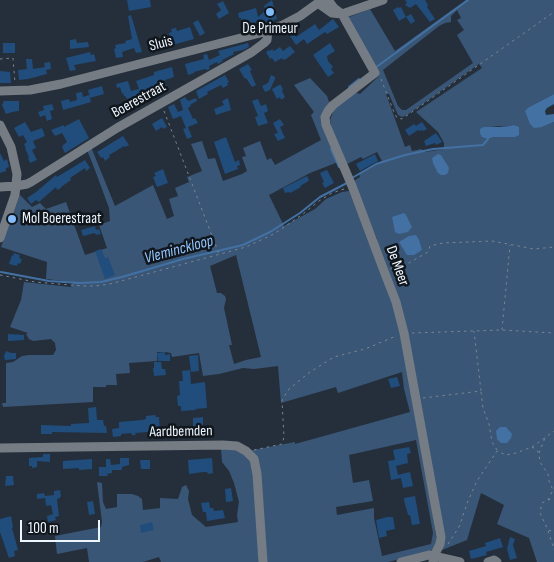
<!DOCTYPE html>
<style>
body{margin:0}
#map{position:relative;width:554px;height:562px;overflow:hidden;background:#242f3b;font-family:"Sofia Sans Condensed",sans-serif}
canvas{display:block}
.scale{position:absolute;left:20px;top:520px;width:80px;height:22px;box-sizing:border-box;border:2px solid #eef6fe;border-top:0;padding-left:6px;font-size:15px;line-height:18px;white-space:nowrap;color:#eef6fe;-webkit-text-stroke:4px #11161c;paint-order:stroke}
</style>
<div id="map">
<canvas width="554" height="562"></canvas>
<div class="scale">100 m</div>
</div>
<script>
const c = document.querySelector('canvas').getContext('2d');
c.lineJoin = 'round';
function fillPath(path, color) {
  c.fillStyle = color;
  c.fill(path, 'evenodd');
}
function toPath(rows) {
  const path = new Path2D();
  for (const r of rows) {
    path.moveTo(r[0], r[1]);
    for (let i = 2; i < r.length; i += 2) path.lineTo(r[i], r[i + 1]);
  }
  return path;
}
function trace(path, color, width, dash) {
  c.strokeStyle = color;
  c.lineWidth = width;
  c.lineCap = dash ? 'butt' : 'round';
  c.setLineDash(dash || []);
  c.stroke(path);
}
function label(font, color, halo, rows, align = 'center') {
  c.font = font + ' "Sofia Sans Condensed",sans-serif';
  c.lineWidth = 5;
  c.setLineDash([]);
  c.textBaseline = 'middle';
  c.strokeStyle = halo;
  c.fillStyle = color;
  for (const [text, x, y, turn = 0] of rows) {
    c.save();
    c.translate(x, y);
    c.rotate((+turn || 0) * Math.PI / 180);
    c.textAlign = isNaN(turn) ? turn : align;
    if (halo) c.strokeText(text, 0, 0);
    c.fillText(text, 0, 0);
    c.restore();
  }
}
fillPath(toPath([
 [466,0,554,0,554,94,529,107,542,127,554,122,554,562,537,562,529,538,497,524,504,505,481,493,467,540,442,550,395,306,428,481,436,537,436,544,431,551,388,562,161,562,159,557,143,562,89,562,87,548,57,554,55,536,101,527,102,522,97,482,102,483,103,502,106,509,117,507,117,494,132,494,138,496,142,499,143,510,160,508,160,498,178,499,182,487,186,485,189,491,188,499,192,515,206,527,238,522,237,515,239,502,234,483,229,471,222,462,221,449,232,449,243,452,295,442,295,444,410,412,404,389,402,372,338,393,336,387,281,403,278,366,254,369,243,368,219,374,203,376,199,353,172,357,171,353,165,352,157,352,157,361,129,363,130,373,116,374,117,385,106,385,106,387,93,387,93,402,3,407,2,403,6,403,6,363,13,362,22,356,29,355,53,355,56,350,55,343,51,339,33,341,29,339,26,334,28,333,10,327,21,300,24,282,71,287,73,282,46,279,47,262,1,247,20,195,32,207,40,203,46,209,66,202,85,255,107,248,99,225,110,221,109,208,95,170,87,150,91,147,115,206,153,185,167,219,174,216,169,199,178,196,175,188,189,182,187,177,202,171,191,144,202,141,208,159,215,158,223,181,242,174,247,171,242,157,246,156,243,148,260,141,267,160,271,158,275,165,321,140,311,115,314,112,294,85,310,78,327,96,330,105,325,116,338,162,310,173,269,195,284,226,315,209,326,199,342,192,349,191,369,242,377,239,352,182,360,177,359,173,382,161,377,152,363,159,361,157,345,165,331,126,330,120,335,107,354,92,360,94,379,76,348,19,349,17,370,9,395,51],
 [457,10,461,18,457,20,464,30,457,35,473,63,406,110,402,110,398,106,383,70,439,26,445,23,451,22,451,16],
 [479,64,482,68,416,112,438,132,444,143,444,149,425,152,421,149,412,151,410,145,405,147,386,94,389,94,398,115,402,117,407,115],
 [513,125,514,137,494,137,488,139,491,127,499,126,504,127],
 [236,255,261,357,246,360,234,364,229,345,232,345,224,308,226,299,225,296,221,293,217,293,210,266],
 [416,440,433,533,431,544,382,556,374,518,374,508,337,515,336,507,373,501,369,480,353,483,349,455]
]), '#3a5676');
fillPath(toPath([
 [554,94,554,104,547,108,545,111,546,115,554,114,554,122,542,127,534,128,530,124,525,111,529,107],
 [513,125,519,127,519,135,515,137,494,137,488,139,482,137,480,133,480,129,484,127,504,127],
 [438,154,441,155,449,168,448,173,445,175,441,175,438,173,433,163,432,158],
 [404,213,406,215,412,227,408,232,399,234,395,232,392,217],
 [416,235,419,240,422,250,414,255,407,255,399,242,409,236],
 [500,427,506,427,512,434,511,438,507,443,501,443,497,439,496,431]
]), '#4371a3');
trace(toPath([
 [375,68,468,0],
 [349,87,359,79],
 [331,149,339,167],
 [352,178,376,164,405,155,433,149,483,145,488,139],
 [1,272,49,281,80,283,101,282,122,277,183,259,243,245,270,232,300,213,320,197,347,183]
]), '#4371a3', 2);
fillPath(toPath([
 [127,0,150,0,151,7,129,11],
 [272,0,277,19,273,20,274,22,266,25,265,21,263,20,250,24,249,22,242,24,241,18,239,18,238,13,256,8,258,17,266,10,264,6],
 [405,0,425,0,428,5,427,7,435,19,430,22,416,4,410,8,405,5,407,3],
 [223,1,229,13,219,19,216,14,221,10,217,4],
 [398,7,399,8,401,7,406,17,411,14,415,21,411,24,406,17,399,21,393,10],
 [131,15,142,52,136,53,134,48,122,52,123,57,116,58,114,49,116,48,115,45,126,43,125,41,132,39,128,16],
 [333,19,339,27,327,34,325,32,307,44,304,39,296,45,290,36,294,33,296,37,315,24,319,30],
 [198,20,205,33,200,36,193,23],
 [190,27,194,39,172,45,169,33,172,32,171,29,176,28,177,31],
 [76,39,77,43,88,42,89,47,70,49,70,40],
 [3,43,15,43,15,53,3,53],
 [248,43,249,47,243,50,233,52,234,54,222,60,223,61,218,64,217,62,209,66,210,69,207,70,205,69,194,72,194,73,188,75,185,64,204,59,203,55,207,54,209,60,220,55,218,51],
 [330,43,335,51,327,56,328,61,333,67,331,69,334,73,328,77,313,55],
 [290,46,295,52,286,59,283,60,282,58,275,62,272,58,270,59,266,52,269,50,270,51,272,49,274,51,280,47,283,51],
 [90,52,91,55,94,54,96,61,74,65,76,70,70,71,66,58],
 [26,59,32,59,33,69,45,67,44,63,50,62,51,69,46,70,47,74,28,79,19,80,18,70,27,69],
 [248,64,252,70,250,71,256,85,252,87,246,78,245,79,239,69],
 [172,67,174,77,165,80,167,87,158,91,139,97,127,99,125,96,124,96,123,93,122,94,120,87,117,88,116,84,128,81,131,91,139,89,136,81,154,75,154,72],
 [0,71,10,72,11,83,0,83],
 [225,75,229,82,227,83,228,85,223,88,221,85,207,92,208,94,199,99,196,91],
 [271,75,275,77,275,79,270,90,265,92,262,86,268,83],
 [279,85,281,85,283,90,282,91,285,97,281,100,280,97,277,99,272,89],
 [102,86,104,94,90,98,88,90],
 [82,92,83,97,89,95,91,102,63,110,61,101,69,99,70,102,77,100,76,93],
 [185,97,188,101,196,98,197,101,190,105,191,106,188,108,193,119,195,118,198,123,188,127,192,137,187,139,183,129,186,128,181,116,173,119,168,107,174,104,178,112,183,110,180,100],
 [228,98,231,110,216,115,214,109,224,105,222,101],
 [258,99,261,106,266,104,268,111,264,113,268,123,258,126,255,117,258,116,252,101],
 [4,101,19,101,19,111,12,112,6,114,2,105],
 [52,104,54,110,50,111,52,119,47,121,45,115,40,117,38,112,44,110,43,106],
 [162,118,167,127,163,129,162,127,156,131,152,124],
 [79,119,89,138,65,153,62,147,63,146,63,145,67,142,62,133,55,136,51,130,64,125,64,127],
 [280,119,284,125,280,127,285,138,278,141,274,134,278,133,273,123],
 [25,122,31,132,42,128,45,136,33,141,36,148,32,150,37,160,30,163,28,158,29,157,25,148,26,148,24,144,27,142,23,135,19,137,14,128],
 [422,122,427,129,423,131,422,130,419,131,418,130,409,136,405,130,414,124,416,126],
 [436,133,442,142,436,145,435,143,426,146,424,141],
 [123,136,129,145,125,147,124,146,116,151,109,155,110,157,105,161,103,157,101,158,97,152],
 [226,137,235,162,239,160,240,165,237,166,238,169,225,174,214,142],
 [0,153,4,161,7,159,9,167,6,168,6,171,0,173],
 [375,154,378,161,360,171,356,164],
 [85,160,90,168,86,171,85,168,70,178,71,180,61,187,61,188,57,190,56,187,39,202,36,200,31,204,27,198,36,192,56,175,57,177],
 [163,169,168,183,157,187,153,177,156,176,154,173],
 [327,170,334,183,325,188,322,183,324,182,320,173],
 [307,176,309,180,307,182,300,186,301,187,292,192,290,193,289,192,285,193,283,188],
 [95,226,96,230,99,229,101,234,96,235,95,233,83,236,81,230],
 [101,249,105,258,108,257,115,275,105,279,95,251],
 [14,253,20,255,19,258,22,259,20,264,18,263,17,266,9,264,12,255,13,256],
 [8,334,24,335,24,340,8,341],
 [6,351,11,353,16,353,16,359,5,360,4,356],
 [165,352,165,355,170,354,170,361,158,361,157,353],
 [198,355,199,371,191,372,189,356],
 [154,362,161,362,162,369,165,369,166,375,154,376,153,368,154,368],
 [190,370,191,384,205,382,207,408,195,409,196,410,181,411,181,406,178,406,177,396,180,395,179,381,183,381,182,371],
 [397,377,400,386,391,388,388,379],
 [96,407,97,420,103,420,104,426,106,426,107,433,52,432,52,434,41,434,41,425,71,426,71,424,89,423,88,408],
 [155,415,156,417,159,417,160,431,135,433,136,435,132,435,131,433,121,434,121,436,113,437,112,429,119,428,119,422,142,420,146,419,146,416],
 [203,417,203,427,193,427,193,418],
 [409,447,411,453,407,454,408,463,396,466,398,475,410,472,413,486,403,488,401,478,391,480,388,461,395,460,393,450],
 [43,454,50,454,50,462,37,461,37,467,32,468,32,466,29,466,29,458,43,457],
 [120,458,129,458,129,465,122,467,122,470,112,470,112,473,107,474,108,476,99,476,99,467,106,467,106,459,110,459,111,465,120,464],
 [212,458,213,473,208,474,207,472,203,472,189,474,188,460],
 [92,459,92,469,79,470,79,468,63,469,63,461],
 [140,460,150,460,150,469,141,469],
 [6,476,13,476,14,485,5,486],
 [231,488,233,501,226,502,225,489],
 [60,490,61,496,60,497,60,498,57,499,59,516,55,517,56,520,48,522,47,516,53,514,51,505,46,506,45,497,45,498,37,499,37,494,44,493,45,496,54,495,54,491],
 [415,496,420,524,412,525,410,515,408,515,404,500,404,498],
 [93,501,95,514,89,515,87,502],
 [209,502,210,508,213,508,214,511,223,510,225,518,207,521,206,512,203,512,201,503],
 [11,516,13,527,12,528,18,550,14,551,15,556,9,558,0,532,0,519],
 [387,517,393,517,395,529,386,531,387,536,379,538,376,520],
 [152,522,154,530,141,533,140,525],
 [510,537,515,539,513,545,517,558,510,560,507,549],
 [500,538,503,547,486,552,487,555,471,559,469,551,486,546,485,543]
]), '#204d7c');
trace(toPath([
 [0,59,13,58,15,83],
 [381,79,394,112,397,118,402,119,554,12],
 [164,111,219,254],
 [390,269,407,264,428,252,430,246,443,243,492,241,534,249,554,247],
 [0,275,35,282,83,286,95,286,110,284,246,247,274,234,303,214,319,201,332,193,347,188],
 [502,330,510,245],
 [412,333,502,330,554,333],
 [481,392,483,408,489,424,492,442,497,450],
 [423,398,481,391,474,331],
 [532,447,537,450,539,454,540,462,548,474,549,481,553,490,548,500,542,503,540,513,548,530,554,532],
 [254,450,282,444,284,437,282,400,289,389,310,372,334,357,365,349,396,336],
 [539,453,545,438],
 [548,500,554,498],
 [548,531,554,549],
 [448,544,459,527,468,501,477,481,497,451,506,455,516,453,532,447,554,431]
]), '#7b858f', 1, [2.5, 4]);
trace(toPath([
 [328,0,334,8,342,14,375,73,333,105,328,111,325,117,326,125,352,186,384,271,396,302,404,333,441,537,440,544,434,556,433,562],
 [318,3,332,13,342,14,383,0],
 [0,91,30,90,61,84,268,31,283,25,300,16,322,0],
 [0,125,11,147,17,174,15,195,0,238],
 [0,187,16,186,27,184,31,182,117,128,252,52,264,43,267,40,268,31],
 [0,448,223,445,237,446,246,451,254,459,257,474,263,562],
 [401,562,429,555,460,562],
 [488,562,494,560,497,562]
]), '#767c83', 9);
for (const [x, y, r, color] of [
 [270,12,5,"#83bcfb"],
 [12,219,5,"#83bcfb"]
]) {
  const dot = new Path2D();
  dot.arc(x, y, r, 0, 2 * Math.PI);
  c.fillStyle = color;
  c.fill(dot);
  trace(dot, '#11161c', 2);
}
label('15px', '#eef6fe', '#11161c', [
 ["De Primeur",270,29],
 ["Mol Boerestraat",22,219,"left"]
]);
label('15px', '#eef6fe', '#11161c', [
 ["Sluis",161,44,-15],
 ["Boerestraat",139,100,-29],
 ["De Meer",397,266,70],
 ["Aardbemden",181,432,-1]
]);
label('italic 16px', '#91c5fe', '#11161c', [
 ["Vleminckloop",179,250,-15]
]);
</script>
